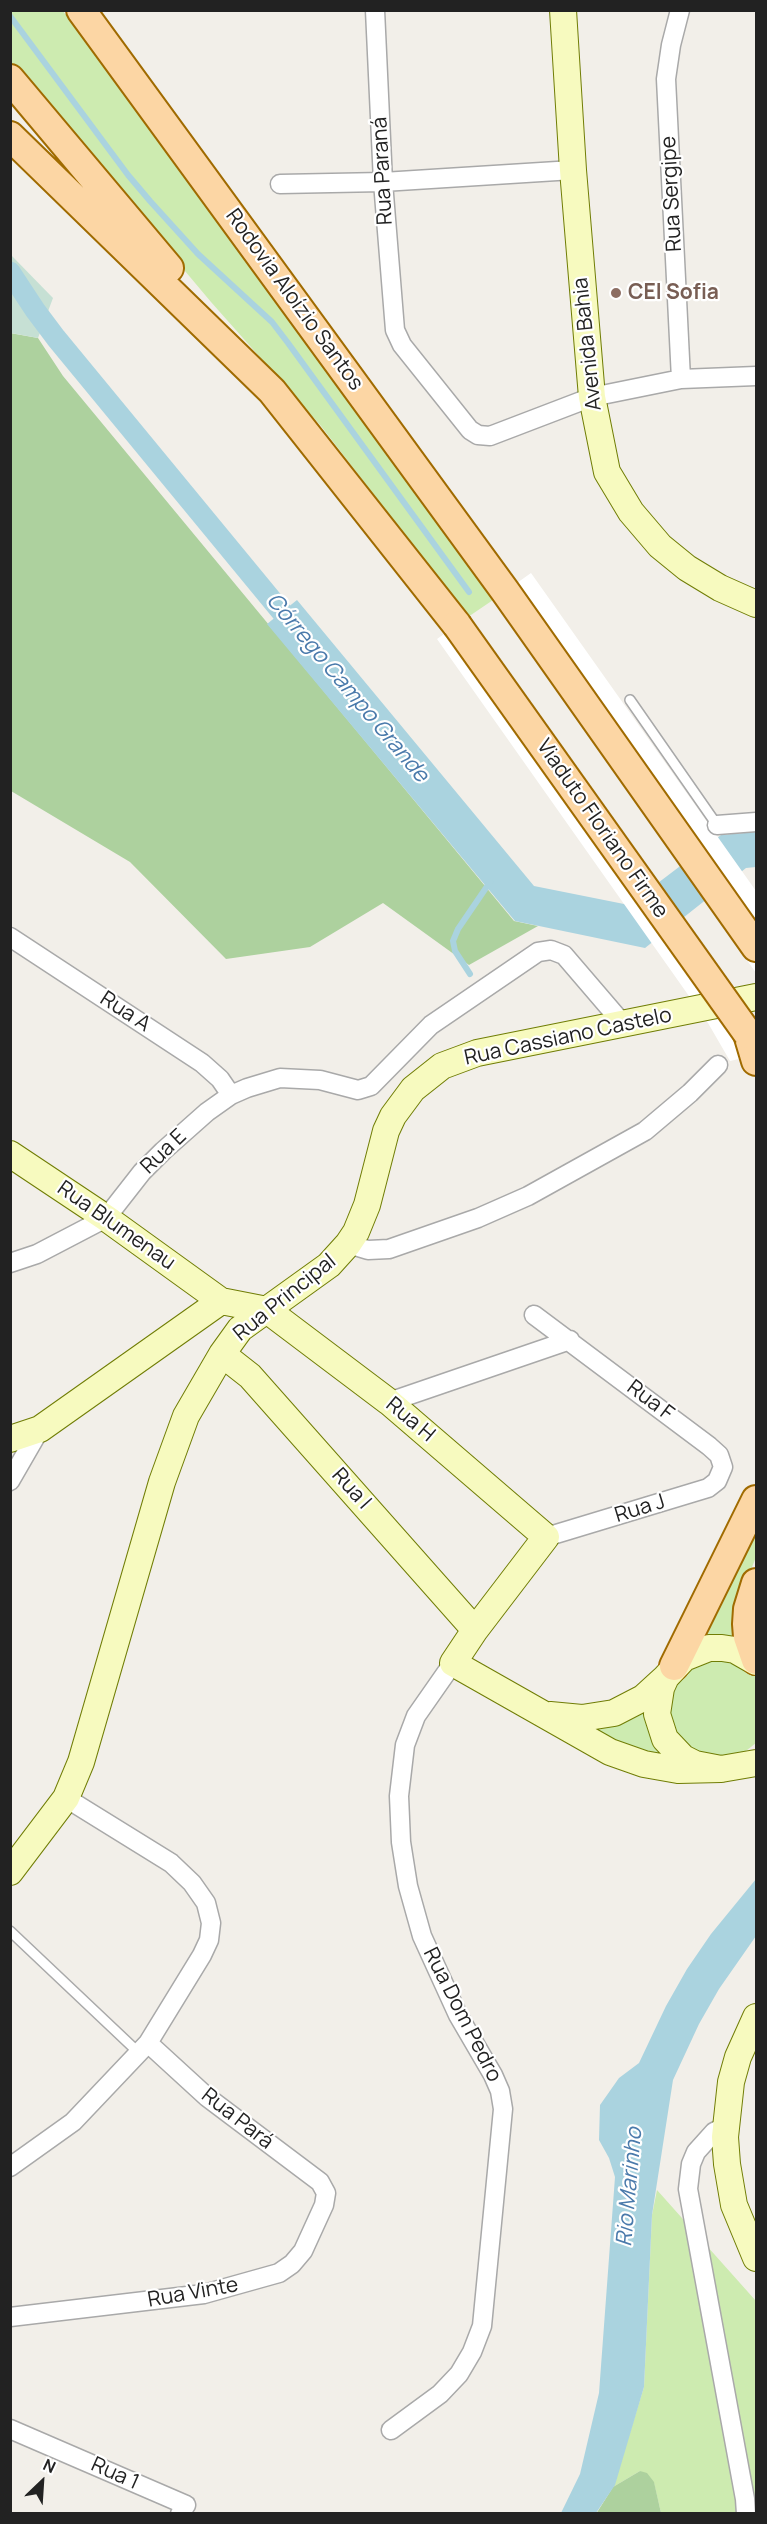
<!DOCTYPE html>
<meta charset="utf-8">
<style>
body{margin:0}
#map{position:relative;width:767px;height:2524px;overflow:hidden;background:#f2efe9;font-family:Manrope,sans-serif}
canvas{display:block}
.frame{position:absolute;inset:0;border:12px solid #222;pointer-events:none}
.north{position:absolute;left:12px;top:2452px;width:60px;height:60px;-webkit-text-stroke:4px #fff;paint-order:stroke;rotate:25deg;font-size:16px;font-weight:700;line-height:24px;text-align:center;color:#222}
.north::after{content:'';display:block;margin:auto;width:21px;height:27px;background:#222;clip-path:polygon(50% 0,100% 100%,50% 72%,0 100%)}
</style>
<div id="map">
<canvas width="767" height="2524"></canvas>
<div class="frame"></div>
<div class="north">N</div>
</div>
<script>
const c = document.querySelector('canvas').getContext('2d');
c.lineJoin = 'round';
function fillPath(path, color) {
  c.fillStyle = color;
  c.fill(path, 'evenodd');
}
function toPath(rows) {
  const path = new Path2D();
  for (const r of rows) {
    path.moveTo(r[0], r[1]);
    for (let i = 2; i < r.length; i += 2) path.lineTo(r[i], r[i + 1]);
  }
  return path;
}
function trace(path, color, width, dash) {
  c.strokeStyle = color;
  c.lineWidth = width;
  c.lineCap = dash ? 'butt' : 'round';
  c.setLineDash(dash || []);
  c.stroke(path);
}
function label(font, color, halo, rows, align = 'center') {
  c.font = font + ' Manrope,sans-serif';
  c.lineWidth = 4.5;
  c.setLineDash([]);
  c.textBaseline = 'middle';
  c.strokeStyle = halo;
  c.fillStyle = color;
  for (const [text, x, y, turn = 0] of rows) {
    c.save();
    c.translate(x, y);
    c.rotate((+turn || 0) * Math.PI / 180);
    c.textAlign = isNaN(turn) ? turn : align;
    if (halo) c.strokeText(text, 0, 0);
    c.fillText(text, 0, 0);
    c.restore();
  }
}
fillPath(toPath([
 [11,11,63,11,493,600,468,617,321,426,211,302,23,78,11,63],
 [756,1522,756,1557,743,1590,737,1627,733,1637,702,1638],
 [721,1657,752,1670,756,1675,756,1743,742,1754,731,1758,698,1756,673,1734,666,1702,681,1672],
 [643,1706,649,1731,659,1751,654,1759,592,1737,596,1722],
 [657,2190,756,2301,756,2513,661,2513,654,2483,640,2471,613,2487,644,2387,652,2215]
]), '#cdebb0');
fillPath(toPath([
 [10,333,38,338,63,376,514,921,538,926,469,965,383,903,310,947,226,959,130,862,11,791],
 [640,2471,647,2473,654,2482,661,2513,596,2514,613,2487]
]), '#add19e');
fillPath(toPath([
 [11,255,53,298,38,338,11,333]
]), '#c6e0d4');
fillPath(toPath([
 [297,600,534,886,629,905,721,835,756,832,756,867,746,868,645,948,515,921,267,624],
 [756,1879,756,1936,719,1989,699,2024,673,2080,652,2215,644,2387,615,2485,596,2513,561,2513,580,2474,599,2393,615,2177,609,2158,599,2140,600,2105,619,2078,639,2063,666,2006,687,1969,711,1934]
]), '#aad3df');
fillPath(toPath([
 [531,573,756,891,756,973,493,600],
 [468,617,756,1055,730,1061,708,1023,437,639]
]), '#fff');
trace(toPath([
 [10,16,128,175,150,201,198,254,272,322,288,343,469,592],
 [470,974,455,951,453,941,458,929,490,882]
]), '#aad3df', 6);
trace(toPath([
 [10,272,35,310,56,338,299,633]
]), '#aad3df', 21);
const lane = toPath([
 [630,700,717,825],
 [10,1931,139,2053]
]);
const street = toPath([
 [375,10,383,182,395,330,402,345,470,430,478,435,490,436,592,397,681,379,756,376],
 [680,10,671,45,666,79,681,379],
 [280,184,383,182,573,170],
 [717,825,756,822],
 [10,937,202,1063,220,1079,231,1095],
 [348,1244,368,1250,389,1249,478,1218,528,1196,645,1131,690,1093,718,1065],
 [10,1263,37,1254,106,1218,142,1172,163,1151,207,1112,231,1095,247,1088,280,1078,320,1080,358,1090,371,1086,431,1025,538,952,551,950,564,955,624,1025],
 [534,1315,709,1446,719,1455,723,1467,717,1481,708,1488,546,1537],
 [389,1402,570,1340],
 [10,1481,40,1429],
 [726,2126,714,2132,696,2152,691,2164,688,2189,745,2499,746,2514],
 [10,2167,73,2122,148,2043,202,1955,209,1940,211,1923,206,1903,192,1883,171,1863,66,1798],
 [10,2317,204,2294,279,2273,292,2264,303,2251,324,2205,326,2193,320,2182,207,2097,148,2043],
 [10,2429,186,2505,180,2514],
 [391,2430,440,2394,459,2374,472,2352,482,2326,503,2109,500,2091,493,2075,458,2015,422,1936,408,1886,401,1842,399,1796,405,1745,416,1716,453,1663]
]);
const secondary = toPath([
 [563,10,573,170,592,397,607,472,631,512,660,546,687,568,720,588,756,604],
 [10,1154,106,1218,221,1301,267,1310,389,1402,546,1537,475,1630,453,1663,610,1752,644,1764,678,1770,721,1769],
 [222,1354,250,1376,475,1630],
 [10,1439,40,1429,221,1301],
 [756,1662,735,1650,722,1648,709,1648,684,1658,666,1677,661,1688,657,1714,665,1739,683,1758,695,1764,721,1769,756,1763],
 [550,1715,582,1718,614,1713,643,1698,666,1677],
 [10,1872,66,1798,81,1762,162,1482,186,1416,222,1354,240,1329,329,1265,348,1244,356,1232,367,1205,386,1131,393,1116,413,1089,442,1066,477,1053,756,997],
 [756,2017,738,2057,731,2082,725,2137,727,2164,734,2205,756,2258]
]);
const primary = toPath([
 [81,10,505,591,756,947],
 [10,79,169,268],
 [10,136,272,391,457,625],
 [748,1034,756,1061],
 [756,1583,748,1609,747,1624,748,1637,756,1660],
 [674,1666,756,1500]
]);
trace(lane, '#a9a9a9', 12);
trace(street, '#a9a9a9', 21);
trace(secondary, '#707d05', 28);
trace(primary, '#a06b00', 32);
trace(lane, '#fff', 9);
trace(street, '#fff', 18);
trace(secondary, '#f7fabf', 26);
trace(primary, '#fcd6a4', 28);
const primaryBridge = toPath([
 [457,625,748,1034]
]);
trace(primaryBridge, '#a06b00', 32, []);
trace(primaryBridge, '#fcd6a4', 28);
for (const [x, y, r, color] of [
 [616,293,6,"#8d6e63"]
]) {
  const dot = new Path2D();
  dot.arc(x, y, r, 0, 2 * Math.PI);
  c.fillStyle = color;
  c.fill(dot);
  trace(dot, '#fff', 2);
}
label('21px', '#222', '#fff', [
 ["Rua Paraná",383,171,-93],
 ["Rua Sergipe",672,194,-93],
 ["Rodovia Aloízio Santos",294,300,54],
 ["Avenida Bahia",588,344,-96],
 ["Viaduto Floriano Firme",602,829,55],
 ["Rua A",125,1012,33],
 ["Rua Cassiano Castelo",568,1037,-12],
 ["Rua E",164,1152,-44],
 ["Rua Blumenau",116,1226,35],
 ["Rua Principal",285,1298,-39],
 ["Rua F",650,1401,37],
 ["Rua H",410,1420,40],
 ["Rua I",351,1489,48],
 ["Rua J",640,1509,-17],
 ["Rua Dom Pedro",462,2015,63],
 ["Rua Pará",237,2119,38],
 ["Rua Vinte",193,2293,-10],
 ["Rua 1",115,2474,24]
]);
label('bold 21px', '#785e54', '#fff', [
 ["CEI Sofia",628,293]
], 'left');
label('italic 22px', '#4a7aab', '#fff', [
 ["Córrego Campo Grande",347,688,50],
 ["Rio Marinho",630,2187,-85]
]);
</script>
